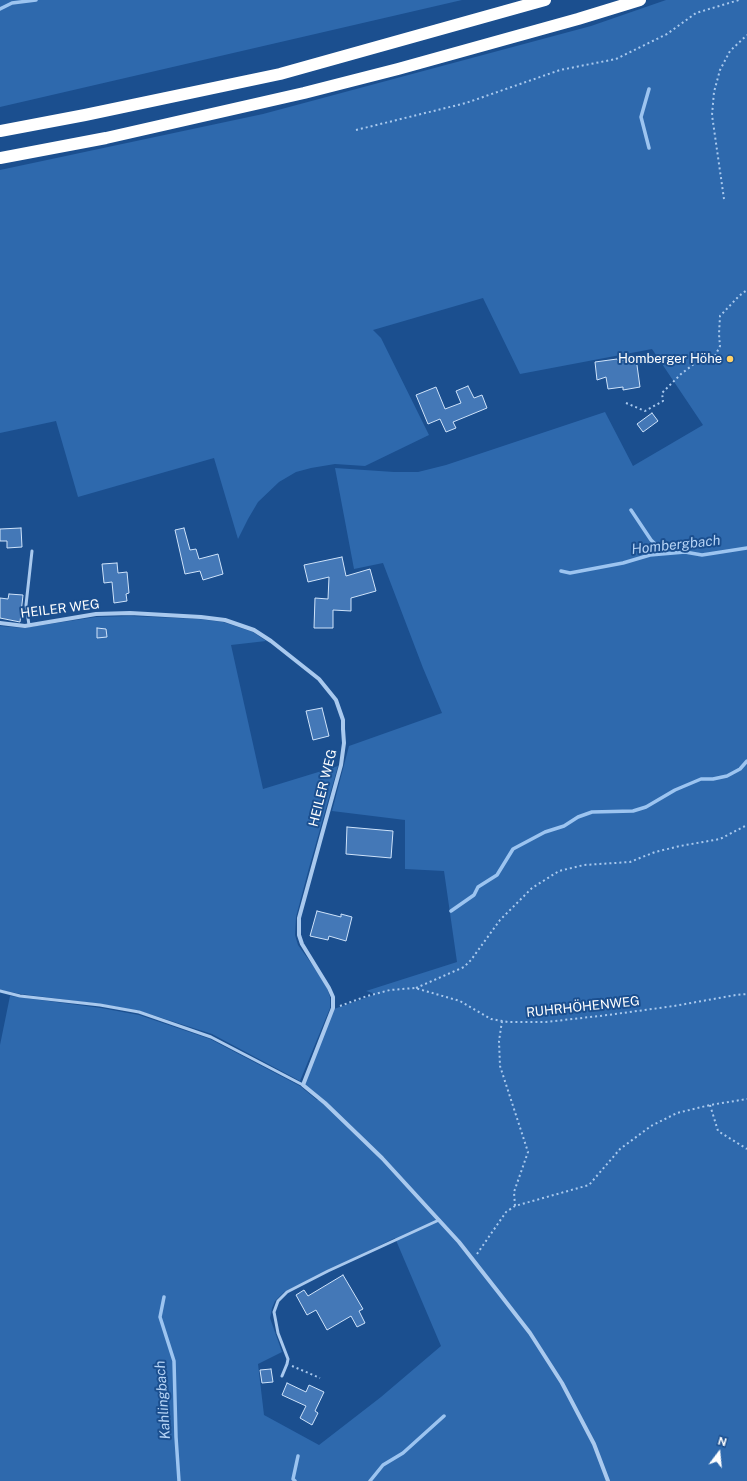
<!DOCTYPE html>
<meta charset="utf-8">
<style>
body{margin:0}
#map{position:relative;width:747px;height:1481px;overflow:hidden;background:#1b4f8f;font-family:"Public Sans",sans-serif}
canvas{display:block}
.north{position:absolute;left:699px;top:1433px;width:40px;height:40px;-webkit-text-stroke:3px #1b4f8f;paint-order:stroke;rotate:16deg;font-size:11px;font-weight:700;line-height:16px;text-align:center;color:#fff}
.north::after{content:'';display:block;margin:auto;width:14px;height:18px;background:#fff;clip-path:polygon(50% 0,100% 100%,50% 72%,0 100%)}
</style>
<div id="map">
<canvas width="747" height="1481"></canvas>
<div class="north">N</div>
</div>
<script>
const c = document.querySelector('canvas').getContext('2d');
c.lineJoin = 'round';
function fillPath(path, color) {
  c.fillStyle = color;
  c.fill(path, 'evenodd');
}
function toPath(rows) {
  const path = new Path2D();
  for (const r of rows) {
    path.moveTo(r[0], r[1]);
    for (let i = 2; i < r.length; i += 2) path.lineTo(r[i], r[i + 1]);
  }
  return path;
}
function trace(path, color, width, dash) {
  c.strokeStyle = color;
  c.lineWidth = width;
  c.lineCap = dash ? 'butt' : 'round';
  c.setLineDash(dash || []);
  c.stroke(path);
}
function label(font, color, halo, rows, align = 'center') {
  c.font = font + ' "Public Sans",sans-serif';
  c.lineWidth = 4;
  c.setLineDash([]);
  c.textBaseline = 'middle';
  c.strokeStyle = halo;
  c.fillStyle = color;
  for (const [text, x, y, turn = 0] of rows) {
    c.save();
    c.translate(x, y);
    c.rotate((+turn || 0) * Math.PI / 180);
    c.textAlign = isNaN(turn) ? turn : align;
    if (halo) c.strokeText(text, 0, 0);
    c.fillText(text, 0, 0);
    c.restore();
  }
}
fillPath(toPath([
 [0,0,462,0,0,107],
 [666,0,747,0,747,1481,0,1481,0,1045,10,996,101,1008,139,1015,210,1039,300,1086,317,1100,320,1098,302,1083,334,1009,376,994,366,991,457,962,444,871,405,869,405,820,332,811,349,746,442,713,423,668,383,563,354,569,335,468,394,472,418,472,446,465,605,412,633,466,703,425,652,349,520,374,483,298,373,330,381,338,429,435,365,466,335,464,311,468,296,472,279,482,258,502,248,519,238,539,214,458,78,497,56,421,0,433,0,170,263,114,591,26],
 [395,1238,441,1346,381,1397,319,1445,264,1415,258,1364,282,1352,270,1318,272,1308,275,1301,284,1292],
 [130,616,199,619,223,622,253,632,266,641,231,645,263,789,338,766,309,868,296,917,295,935,298,945,319,974,327,988,330,997,330,1008,300,1081,212,1034,140,1011,100,1004,21,994,0,990,0,626,23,628,96,617]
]), '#2e69ad');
trace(toPath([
 [0,9,12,3,36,0],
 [649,148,641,117,649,89],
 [631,510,651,540,665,553],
 [561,571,570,573,623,563,650,555,685,552,702,555,747,548],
 [451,911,474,895,478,887,497,875,513,849,545,832,564,826,578,817,592,812,633,811,646,807,675,790,701,779,713,779,727,776,740,769,747,761],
 [164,1297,160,1317,174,1361,176,1437,179,1481],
 [295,1481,293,1479,298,1456],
 [370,1481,383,1465,403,1453,444,1416]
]), '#9cc4f0', 3.5);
const building = toPath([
 [636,358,640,387,623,390,623,387,608,389,606,377,597,380,595,362,617,359,618,361,636,358],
 [468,386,474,398,482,395,487,408,453,422,456,428,446,432,440,419,428,424,416,395,436,387,445,409,461,403,456,391,468,386],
 [652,413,658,421,643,432,637,424,652,413],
 [21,528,22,547,7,548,7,541,0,541,0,529,21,528],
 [184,528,190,550,196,549,199,559,218,554,223,574,203,580,200,571,185,574,175,530,184,528],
 [342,557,346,576,370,569,376,591,351,598,351,611,333,610,333,628,314,628,315,598,328,599,329,577,308,582,304,565,342,557],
 [117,563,118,573,127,572,129,593,126,594,127,601,114,603,112,582,104,583,102,564,117,563],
 [9,594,23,595,20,622,0,618,0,598,8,599,9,594],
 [97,628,106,629,107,637,97,638,97,628],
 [322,708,329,736,313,740,306,711,322,708],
 [347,827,393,831,391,858,346,854,347,827],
 [317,911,341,917,341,914,352,917,346,941,329,936,328,940,310,936,317,911],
 [343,1275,363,1309,359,1311,365,1323,357,1327,351,1316,327,1330,316,1310,307,1315,296,1295,304,1290,308,1296,343,1275],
 [271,1369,273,1382,262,1383,260,1370,271,1369],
 [287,1383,306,1392,309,1385,324,1392,315,1411,318,1413,312,1425,300,1418,306,1406,282,1395,287,1383]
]);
fillPath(building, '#4478b7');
trace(building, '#cfe3fa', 1);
trace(toPath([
 [356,130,466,103,560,70,616,59,667,34,696,13,739,0],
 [724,199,712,115,714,92,720,70,730,51,747,35],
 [626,403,645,411,663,401,662,393,681,374,694,364,715,356,720,346,719,334,720,316,739,296,747,290],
 [416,988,464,967,471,960,500,920,532,888,559,871,584,865,630,862,655,852,680,846,720,839,747,825],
 [340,1006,367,996,390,990,415,988,460,1001,491,1019,508,1022,546,1022,608,1015,674,1006,736,995,747,994],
 [502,1021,499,1041,500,1066,528,1152,514,1192,515,1206],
 [710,1105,718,1131,747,1149],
 [477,1254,506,1212,515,1206,589,1185,620,1149,651,1126,677,1113,710,1105,747,1099],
 [292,1366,320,1378]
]), '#a9c9ee', 2, [2, 3]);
trace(toPath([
 [29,625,26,605,32,551],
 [0,991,20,996,100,1005,139,1012,211,1037,303,1085],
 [282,1376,287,1364,288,1359,278,1333,274,1312,278,1301,287,1292,328,1271,439,1220]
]), '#a9c9ee', 3);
trace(toPath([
 [0,623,25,626,96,614,130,613,201,617,225,620,254,630,271,641,319,679,336,700,343,720,343,729,344,743,341,765,299,918,299,935,302,944,329,988,333,997,333,1008,303,1085,325,1103,382,1158,459,1242,499,1293,530,1333,562,1383,594,1444,608,1481]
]), '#a9c9ee', 4);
trace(toPath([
 [0,131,85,115,280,74,545,0],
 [0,158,106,138,304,93,398,69,578,19,640,0]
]), '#fff', 12);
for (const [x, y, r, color] of [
 [730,359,4,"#ffd166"]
]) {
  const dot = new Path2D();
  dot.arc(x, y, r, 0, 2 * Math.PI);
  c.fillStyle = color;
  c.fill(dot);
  trace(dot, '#1b4f8f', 1.5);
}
label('13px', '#fff', '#1b4f8f', [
 ["Homberger Höhe",722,359]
], 'right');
label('13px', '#fff', '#1b4f8f', [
 ["HEILER WEG",60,609,-7],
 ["HEILER WEG",323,788,-76],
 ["RUHRHÖHENWEG",583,1007,-6]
]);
label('italic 14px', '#b5d3f5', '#1b4f8f', [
 ["Hombergbach",676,545,-6],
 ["Kahlingbach",163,1400,-94]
]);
</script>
